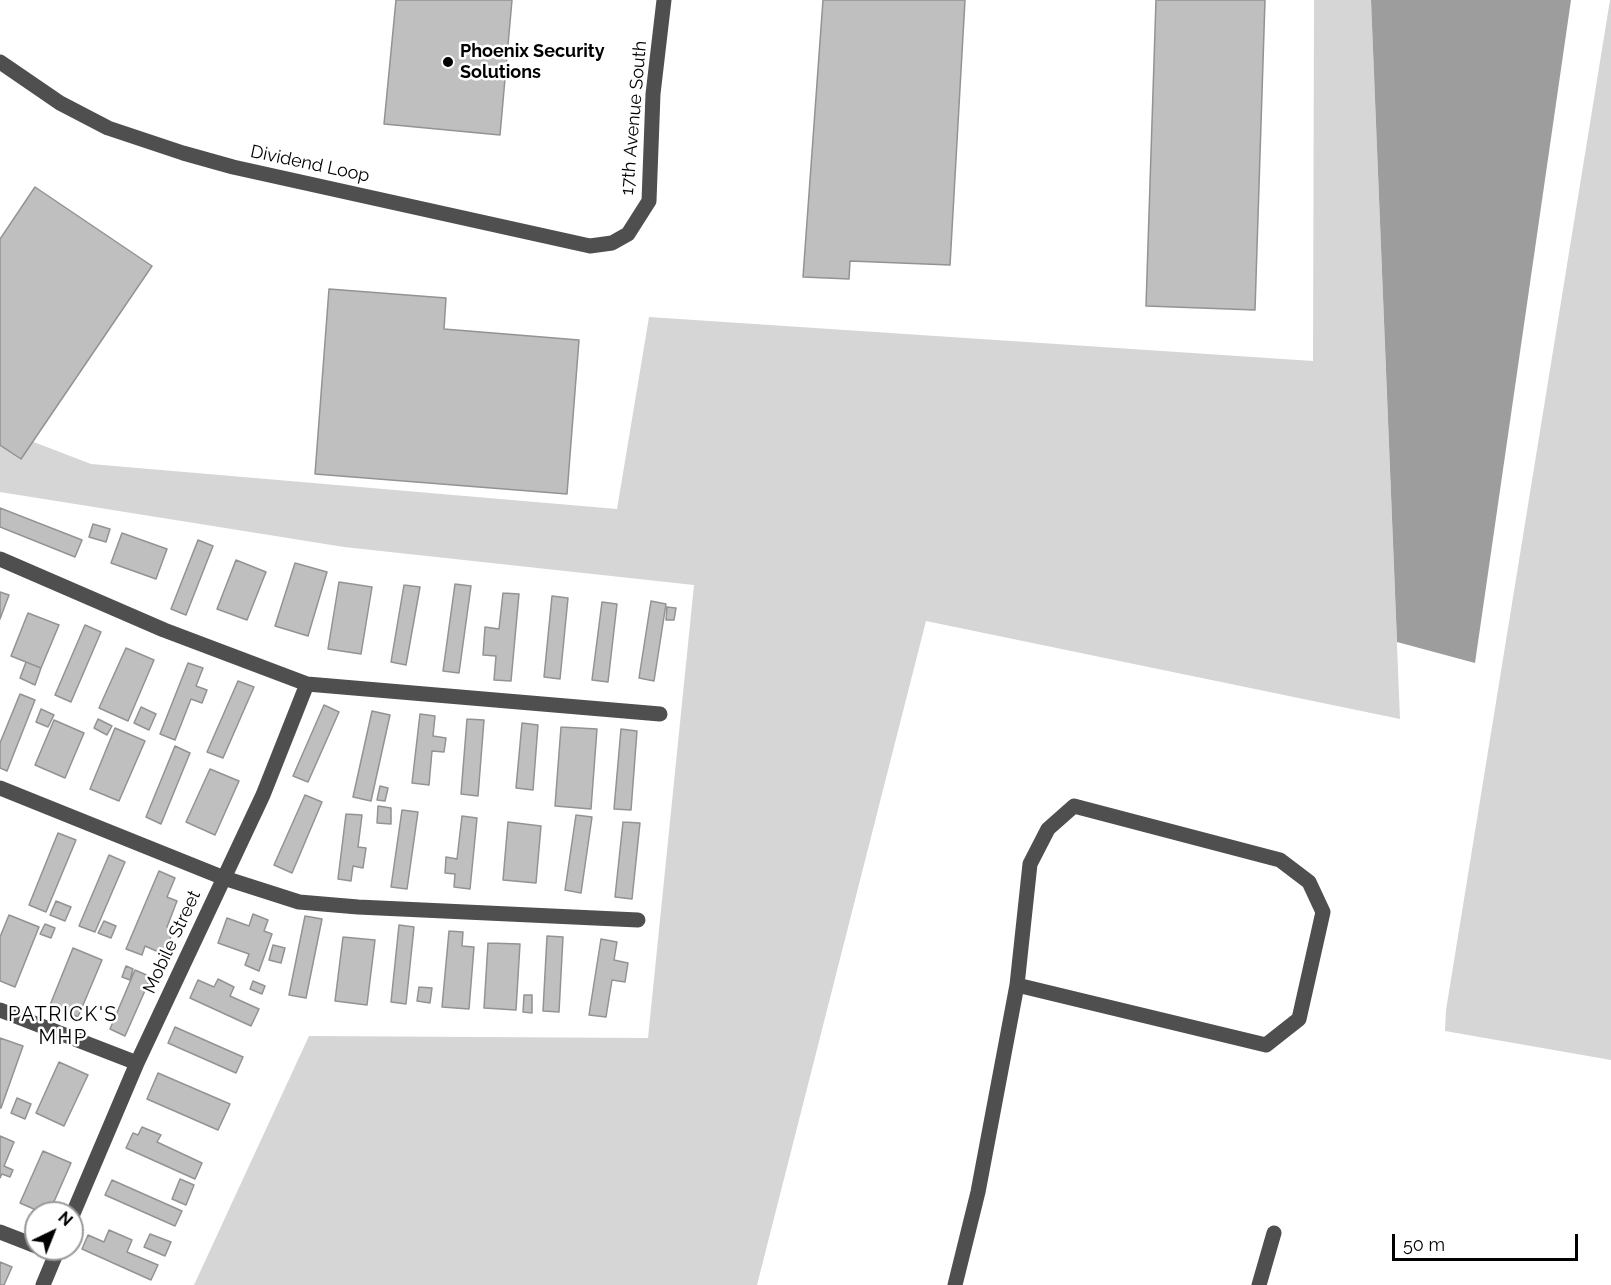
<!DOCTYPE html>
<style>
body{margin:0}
#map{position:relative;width:1611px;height:1285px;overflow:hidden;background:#fff;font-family:Raleway,sans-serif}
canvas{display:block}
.north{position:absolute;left:24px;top:1201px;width:60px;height:60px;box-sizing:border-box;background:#fff;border:2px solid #999;border-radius:50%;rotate:43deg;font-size:16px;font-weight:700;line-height:24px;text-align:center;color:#000}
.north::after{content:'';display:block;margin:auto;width:21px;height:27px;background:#000;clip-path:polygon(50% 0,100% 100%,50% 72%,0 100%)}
.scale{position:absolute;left:1392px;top:1234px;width:186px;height:27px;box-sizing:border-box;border:3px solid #000;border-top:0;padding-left:8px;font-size:18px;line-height:21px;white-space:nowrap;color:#000;-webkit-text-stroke:4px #fff;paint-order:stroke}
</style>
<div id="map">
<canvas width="1611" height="1285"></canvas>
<div class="north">N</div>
<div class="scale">50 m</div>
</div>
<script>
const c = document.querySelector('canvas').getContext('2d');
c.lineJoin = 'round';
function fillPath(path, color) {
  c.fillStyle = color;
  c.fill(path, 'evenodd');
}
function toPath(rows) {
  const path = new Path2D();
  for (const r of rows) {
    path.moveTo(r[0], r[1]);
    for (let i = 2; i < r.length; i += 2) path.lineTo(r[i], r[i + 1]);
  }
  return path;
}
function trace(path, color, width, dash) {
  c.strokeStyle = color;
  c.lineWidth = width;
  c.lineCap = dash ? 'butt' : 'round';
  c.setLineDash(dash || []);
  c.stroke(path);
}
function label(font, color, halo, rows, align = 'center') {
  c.font = font + ' Raleway,sans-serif';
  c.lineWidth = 5;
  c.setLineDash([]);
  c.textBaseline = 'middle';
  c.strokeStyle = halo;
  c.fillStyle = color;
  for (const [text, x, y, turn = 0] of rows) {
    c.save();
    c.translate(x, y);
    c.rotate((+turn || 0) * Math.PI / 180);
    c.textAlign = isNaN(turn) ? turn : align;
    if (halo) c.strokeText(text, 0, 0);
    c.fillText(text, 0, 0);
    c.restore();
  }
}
fillPath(toPath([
 [1314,0,1371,0,1400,719,926,621,757,1285,194,1285,309,1036,648,1038,694,585,344,547,0,492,0,429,91,464,617,509,649,317,1313,361],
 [1610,0,1611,0,1611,1060,1445,1031,1446,1010]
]), '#d6d6d6');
fillPath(toPath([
 [1371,0,1571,0,1475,663,1397,642]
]), '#9d9d9d');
const building = toPath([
 [396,0,512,0,500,135,384,124,396,0],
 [823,0,965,0,950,265,850,261,849,279,803,277,823,0],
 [1156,0,1265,0,1255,310,1146,306,1156,0],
 [35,187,152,266,21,459,0,445,0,239,35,187],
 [329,289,446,298,444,329,579,340,567,494,315,474,329,289],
 [0,508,82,540,75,557,0,527,0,508],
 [93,524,110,529,106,542,89,537,93,524],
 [122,533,167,549,156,579,111,563,122,533],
 [198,540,213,546,186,615,171,609,198,540],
 [236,560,266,572,247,620,217,609,236,560],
 [295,563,327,572,308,636,275,626,295,563],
 [339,582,372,587,361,654,328,649,339,582],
 [455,584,471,586,459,673,443,671,455,584],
 [404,585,420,587,406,665,391,662,404,585],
 [0,592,9,595,0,619,0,592],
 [503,593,519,594,511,681,494,680,496,656,483,655,485,627,499,629,503,593],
 [552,596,568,598,560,679,544,677,552,596],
 [651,601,666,604,654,681,639,678,651,601],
 [602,602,617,604,608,682,592,680,602,602],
 [667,607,676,608,674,620,666,620,667,607],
 [28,613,59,625,41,668,11,656,28,613],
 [85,625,101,632,71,702,55,695,85,625],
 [126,648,154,660,128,721,99,708,126,648],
 [26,662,41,668,35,685,20,678,26,662],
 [188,663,203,668,196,686,207,690,202,703,191,699,175,740,160,734,188,663],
 [238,681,254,687,223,758,207,752,238,681],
 [20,694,35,700,7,771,0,768,0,743,20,694],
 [324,705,339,712,308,782,293,776,324,705],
 [141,707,156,714,149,730,134,723,141,707],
 [41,709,54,715,48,727,36,722,41,709],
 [372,711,390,715,371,801,353,797,372,711],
 [420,714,435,716,433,736,446,738,444,752,432,751,429,785,412,783,420,714],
 [98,719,112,726,107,735,94,728,98,719],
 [467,719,484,720,478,796,461,794,467,719],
 [54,720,84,733,65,778,35,765,54,720],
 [522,723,538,725,533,790,516,788,522,723],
 [561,727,597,729,591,809,555,806,561,727],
 [115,728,145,741,119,801,90,789,115,728],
 [621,729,637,731,631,810,614,809,621,729],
 [175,746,190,753,161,824,146,817,175,746],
 [210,769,239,781,215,835,186,822,210,769],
 [380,786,388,788,385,801,377,800,380,786],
 [305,795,322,802,292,873,274,865,305,795],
 [378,806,391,808,391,824,377,823,378,806],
 [402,810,418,812,407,889,391,887,402,810],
 [346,814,362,815,358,847,366,848,363,868,353,866,351,881,338,879,346,814],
 [576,815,592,817,581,893,565,890,576,815],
 [462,816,477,818,470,889,454,887,455,874,445,873,446,857,457,859,462,816],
 [508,822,541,826,536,883,503,880,508,822],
 [623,822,640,823,632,899,615,897,623,822],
 [58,833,76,840,46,912,29,905,58,833],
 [109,855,125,862,95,932,79,926,109,855],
 [159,871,175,878,167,897,177,901,167,927,174,930,163,954,145,946,142,955,126,949,159,871],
 [56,901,71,907,65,921,50,915,56,901],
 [253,914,268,920,264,931,272,934,259,971,245,965,249,954,218,943,227,918,249,926,253,914],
 [9,915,39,927,15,987,0,981,0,937,9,915],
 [305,916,322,919,306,998,289,995,305,916],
 [104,921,116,926,111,938,98,933,104,921],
 [45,924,55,928,51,938,40,934,45,924],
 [399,925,414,927,406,1004,391,1002,399,925],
 [449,931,463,932,462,946,474,947,469,1009,442,1007,449,931],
 [547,936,563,937,559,1012,543,1011,547,936],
 [343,937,375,940,367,1005,335,1001,343,937],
 [601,939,617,942,614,960,628,963,625,982,612,980,606,1017,589,1015,601,939],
 [488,943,520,944,516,1010,484,1008,488,943],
 [273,945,285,948,281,963,269,960,273,945],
 [73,948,102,960,78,1017,50,1005,73,948],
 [126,966,133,969,130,980,122,977,126,966],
 [135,970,151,977,125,1036,110,1029,135,970],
 [218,979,234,987,230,996,259,1009,251,1026,190,998,198,980,214,987,218,979],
 [253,981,265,986,262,994,250,989,253,981],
 [419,987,432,988,430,1003,417,1001,419,987],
 [524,995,532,995,532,1013,523,1012,524,995],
 [175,1027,243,1057,236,1073,168,1043,175,1027],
 [0,1038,23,1046,1,1108,0,1108,0,1038],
 [59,1062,88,1075,64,1126,36,1113,59,1062],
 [158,1073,230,1104,218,1130,147,1099,158,1073],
 [17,1098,31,1104,25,1119,11,1113,17,1098],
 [142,1127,161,1135,157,1142,202,1163,195,1179,126,1148,133,1133,138,1135,142,1127],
 [0,1136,14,1142,4,1166,13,1170,10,1177,2,1174,0,1178,0,1136],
 [43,1151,71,1163,49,1213,43,1213,20,1203,43,1151],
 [180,1179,194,1185,186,1205,172,1199,180,1179],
 [112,1180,182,1211,175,1226,105,1195,112,1180],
 [109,1230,132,1240,127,1252,158,1265,151,1280,82,1249,88,1235,104,1242,109,1230],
 [150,1234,171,1242,165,1256,144,1247,150,1234],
 [0,1262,12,1267,4,1285,0,1285,0,1262]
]);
fillPath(building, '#bfbfbf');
trace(building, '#939393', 1.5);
trace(toPath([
 [0,62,60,103,108,128,183,153,233,167,590,246,612,243,628,234,649,201,653,94,664,0],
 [0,559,164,630,307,684,660,714],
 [0,788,224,878,299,902,358,907,638,920],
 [0,1010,137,1063],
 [72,1216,137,1063,263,795,307,684],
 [0,1232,36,1246],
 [43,1285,58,1249],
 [955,1285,978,1192,1017,985,1030,864,1048,829,1074,806,1280,860,1309,882,1323,912,1299,1019,1266,1045,1017,985],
 [1259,1285,1274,1233]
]), '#4f4f4f', 15);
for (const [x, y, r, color] of [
 [448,62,6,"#000"]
]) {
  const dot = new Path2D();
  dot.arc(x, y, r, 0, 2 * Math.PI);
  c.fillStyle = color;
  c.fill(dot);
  trace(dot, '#fff', 2);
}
label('bold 18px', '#000', '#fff', [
 ["Phoenix Security",460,52],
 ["Solutions",460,73]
], 'left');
label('18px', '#000', '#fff', [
 ["17th Avenue South",634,118,-85],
 ["Dividend Loop",310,164,12],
 ["Mobile Street",172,942,-65]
]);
c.letterSpacing = '1.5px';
label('20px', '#000', '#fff', [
 ["PATRICK'S",63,1015],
 ["MHP",63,1038]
]);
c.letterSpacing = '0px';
</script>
